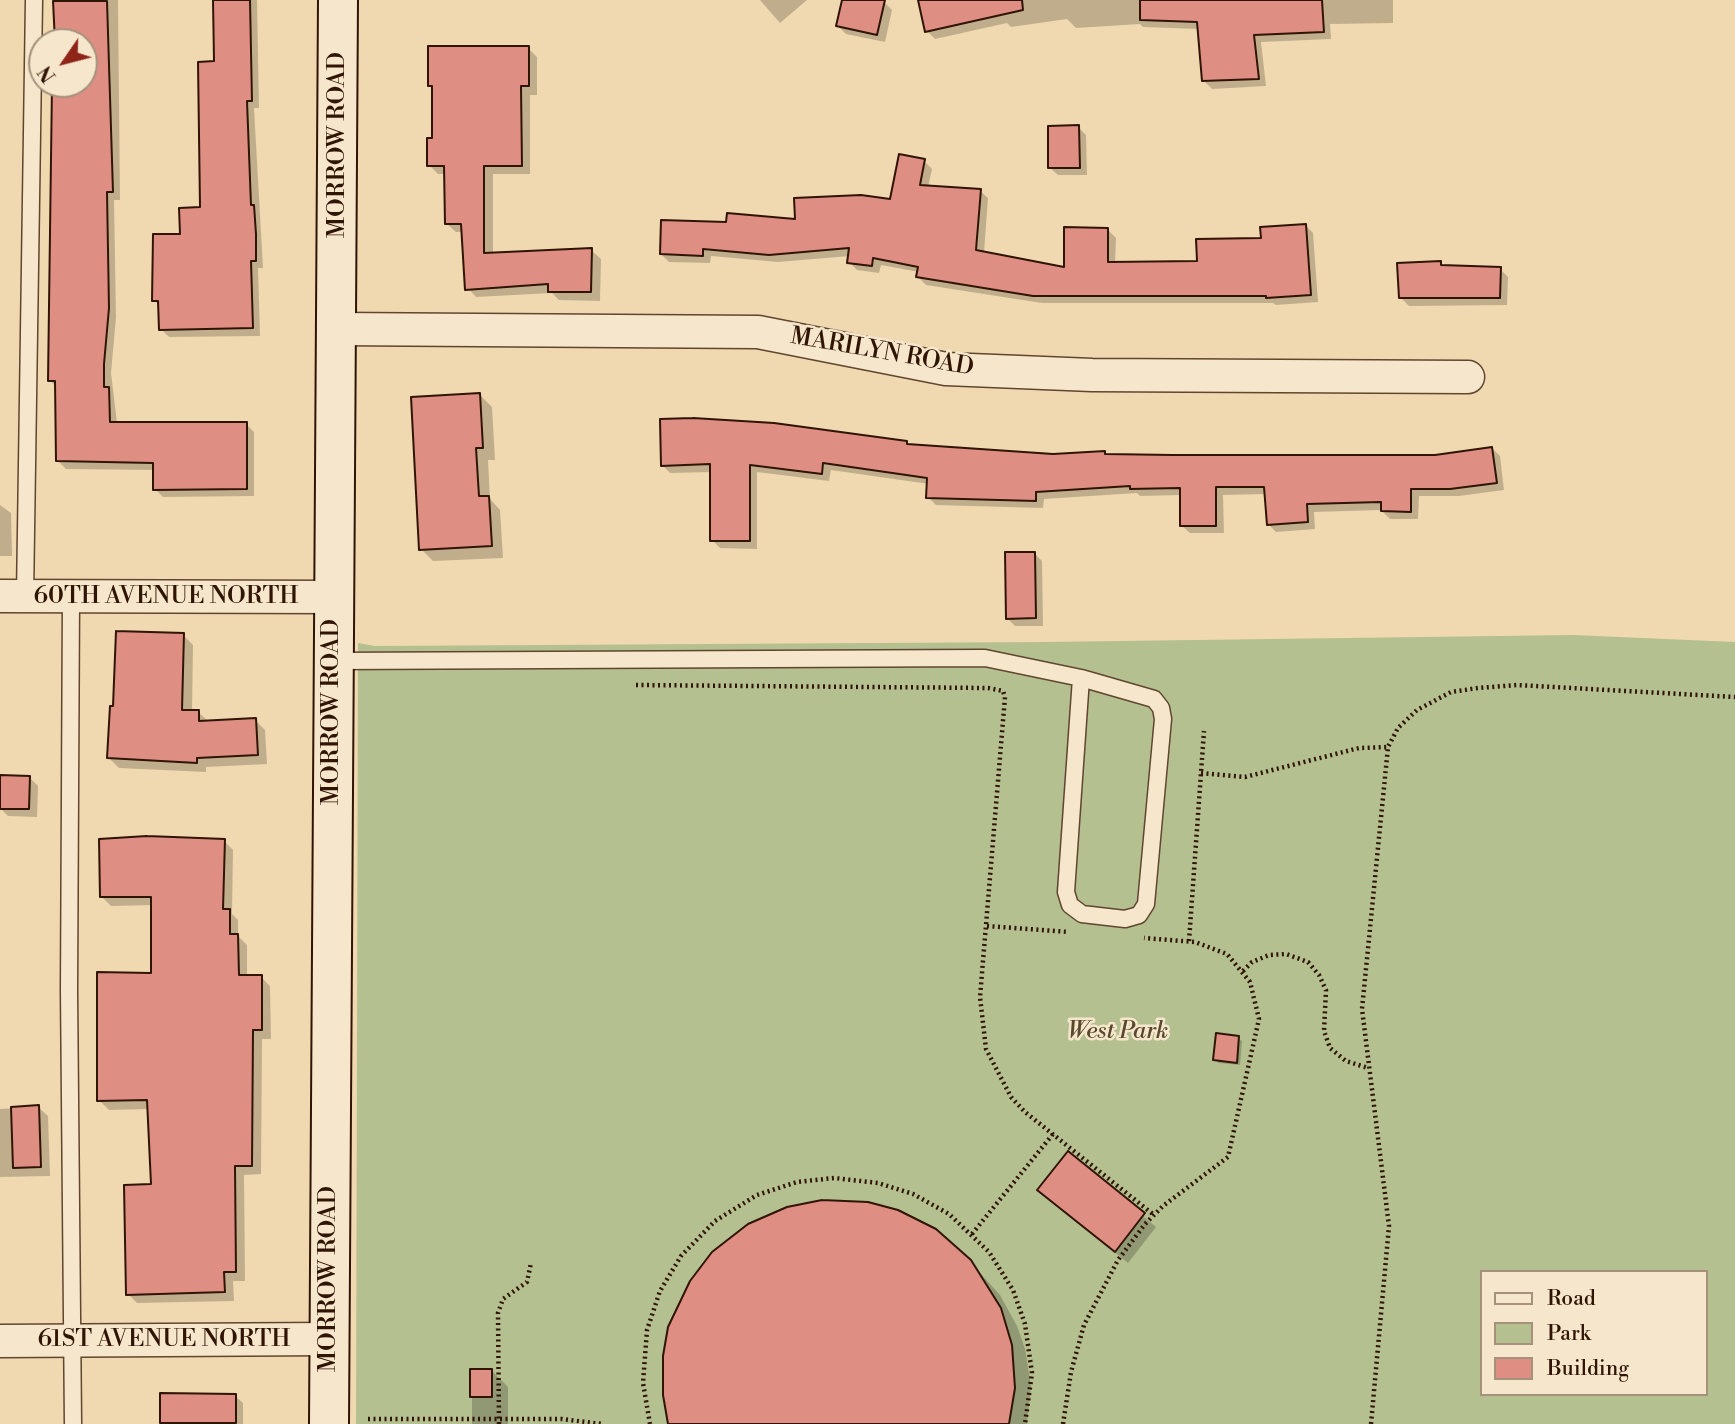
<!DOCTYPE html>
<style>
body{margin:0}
#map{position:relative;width:1735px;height:1424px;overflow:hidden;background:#f0d9b0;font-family:"Libre Bodoni",serif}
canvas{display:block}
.legend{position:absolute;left:1480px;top:1270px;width:228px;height:126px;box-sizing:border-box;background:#f5e6cc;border:2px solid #a6927c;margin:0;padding:9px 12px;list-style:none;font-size:21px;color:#301404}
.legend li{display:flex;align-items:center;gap:14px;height:35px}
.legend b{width:35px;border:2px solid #a6927c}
.north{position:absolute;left:28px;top:28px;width:70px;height:70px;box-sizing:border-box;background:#f5e6cc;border:2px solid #a6927c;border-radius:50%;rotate:235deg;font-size:19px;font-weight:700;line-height:28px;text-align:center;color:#301404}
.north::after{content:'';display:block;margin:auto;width:24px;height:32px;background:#8f2418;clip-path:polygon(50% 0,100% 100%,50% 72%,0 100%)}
</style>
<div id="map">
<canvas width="1735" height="1424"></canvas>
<ul class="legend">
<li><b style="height:9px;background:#f5e6cc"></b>Road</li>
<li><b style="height:19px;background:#b4c090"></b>Park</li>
<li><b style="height:19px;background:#de8e83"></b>Building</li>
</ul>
<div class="north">N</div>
</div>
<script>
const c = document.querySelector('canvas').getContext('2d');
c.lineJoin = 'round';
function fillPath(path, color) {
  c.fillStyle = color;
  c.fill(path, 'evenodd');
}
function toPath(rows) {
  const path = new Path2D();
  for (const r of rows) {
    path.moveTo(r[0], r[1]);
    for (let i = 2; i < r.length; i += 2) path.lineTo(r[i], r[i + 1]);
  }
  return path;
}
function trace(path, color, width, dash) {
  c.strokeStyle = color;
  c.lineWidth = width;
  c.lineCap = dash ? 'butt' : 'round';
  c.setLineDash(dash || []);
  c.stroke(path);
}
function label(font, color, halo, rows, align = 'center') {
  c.font = font + ' "Libre Bodoni",serif';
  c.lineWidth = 5;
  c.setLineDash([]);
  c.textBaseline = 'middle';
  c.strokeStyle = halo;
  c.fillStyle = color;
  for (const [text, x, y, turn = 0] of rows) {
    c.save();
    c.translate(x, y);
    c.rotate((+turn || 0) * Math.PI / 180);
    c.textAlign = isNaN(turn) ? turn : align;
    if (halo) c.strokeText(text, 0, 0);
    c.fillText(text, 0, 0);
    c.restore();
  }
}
fillPath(toPath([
 [1573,635,1735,642,1735,1424,356,1424,358,643,375,646,1044,642],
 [1481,1272,1705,1272,1705,1394,1481,1394]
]), '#b4c090');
fillPath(toPath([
 [56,0,118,0,120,200,114,200,116,317,111,373,117,423,246,424,254,432,254,496,163,497,155,489,155,470,66,469,58,461,56,387,50,380,54,84,84,84,84,42,57,42],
 [215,0,257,0,259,108,254,108,263,268,258,268,260,336,169,337,161,329,160,306,154,300,182,236,202,209,215,63],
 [760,0,807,0,780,23],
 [844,0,875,0,884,2,892,10,885,42,846,34,838,26],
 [920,0,1393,0,1393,23,1330,24,1331,39,1261,42,1266,86,1212,89,1204,81,1199,29,1143,27,1140,24,1076,28,1067,19,1011,27,1007,23,935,39,927,31],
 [528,48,537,57,537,95,530,95,530,174,493,174,493,254,591,250,601,259,600,301,559,300,552,293,476,297,467,287,464,232,456,232,446,223,446,174,438,174,429,165,434,140,434,89,430,85],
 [1078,127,1086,135,1087,175,1058,175,1050,168],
 [924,161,932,169,928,187,980,191,988,198,984,253,1066,269,1108,230,1116,238,1115,264,1199,263,1305,225,1313,233,1318,302,1276,305,1273,303,1042,303,926,285,918,277,919,272,881,265,879,273,857,270,849,262,850,256,778,262,711,256,710,263,669,262,661,254,728,224,797,221,891,201],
 [1440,262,1445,267,1500,269,1508,277,1507,305,1409,306,1401,298],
 [480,395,492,407,495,460,488,460,490,499,500,510,503,558,433,561,421,549],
 [907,443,910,446,1053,456,1104,453,1107,456,1435,456,1492,448,1500,456,1504,490,1459,496,1419,496,1418,519,1390,519,1381,510,1314,512,1315,529,1276,532,1268,524,1266,494,1223,495,1224,533,1190,533,1182,526,1181,495,1140,496,1137,493,1044,499,1043,508,936,505,928,497,929,484,831,470,829,481,757,472,757,549,720,548,712,540,712,472,670,473,662,465],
 [0,505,11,513,12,556,0,556],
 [1034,553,1042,561,1043,626,1015,626,1007,618],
 [183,635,193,645,192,712,198,712,209,722,255,720,265,730,267,764,206,767,206,772,119,768,109,758,115,708],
 [30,778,38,786,37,817,8,816,0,808],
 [224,841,233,850,232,914,238,920,238,936,247,945,247,977,261,977,270,986,271,1039,262,1039,261,1174,244,1175,245,1281,233,1281,234,1301,137,1303,128,1294,152,1186,149,1109,109,1110,99,1100,153,975,153,905,111,906,101,896],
 [1238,1038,1242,1041,1240,1065,1219,1063,1215,1060],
 [38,1107,48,1116,50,1176,0,1177,0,1109],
 [1068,1154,1156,1227,1128,1263,1039,1190],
 [961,1252,1000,1295,1017,1326,1025,1349,1031,1386,1027,1424,671,1424],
 [472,1371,492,1371,508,1387,508,1424,472,1424],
 [235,1396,243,1403,243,1424,162,1422]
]), '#0003');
const building = toPath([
 [213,0,250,0,252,101,247,101,251,205,254,205,256,234,256,261,251,261,253,328,159,330,158,301,152,301,153,234,180,234,179,208,200,207,198,62,214,61,213,0],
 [842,0,885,0,877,35,836,26,842,0],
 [918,0,1022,0,1023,10,925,32,918,0],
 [1140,0,1322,0,1324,32,1254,35,1259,79,1202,81,1197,22,1140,20,1140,0],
 [53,1,107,1,113,192,107,192,109,308,104,364,104,387,109,387,110,422,247,422,247,489,153,490,153,463,56,461,55,381,48,381,52,84,84,84,84,42,55,42,53,1],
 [428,46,529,46,529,86,521,86,522,166,484,166,484,253,592,248,591,292,548,292,548,284,465,290,461,224,445,224,444,166,427,166,427,138,432,138,432,86,428,86,428,46],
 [1079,125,1080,168,1048,168,1048,126,1079,125],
 [899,154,925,159,920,185,981,189,976,250,1064,267,1064,227,1108,228,1108,262,1197,261,1196,239,1261,238,1260,227,1306,224,1311,295,1266,298,1266,296,1033,296,916,277,918,267,873,258,872,266,847,263,849,248,769,255,703,249,703,256,660,254,661,220,726,222,727,213,795,219,794,198,861,195,890,199,899,154],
 [1441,261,1441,265,1501,267,1500,298,1399,298,1397,263,1441,261],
 [480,393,483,448,476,448,479,496,489,496,492,546,419,550,411,397,480,393],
 [693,418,774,423,907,441,907,444,1053,454,1105,451,1105,454,1173,455,1435,455,1492,447,1497,483,1450,489,1411,489,1411,512,1381,511,1381,502,1307,504,1308,522,1267,525,1264,487,1216,487,1216,526,1180,526,1180,488,1130,489,1130,486,1036,492,1036,501,926,498,927,478,823,463,822,474,750,465,750,541,710,541,710,464,661,466,660,419,693,418],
 [1005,552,1035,552,1036,618,1006,619,1005,552],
 [116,631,184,633,182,710,199,710,199,721,256,718,258,755,197,758,197,763,107,758,110,706,113,706,116,631],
 [0,775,30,776,29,809,0,809,0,775],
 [147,836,225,839,223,909,230,909,230,934,238,934,239,975,262,975,262,1030,253,1030,252,1166,235,1166,236,1272,224,1272,225,1292,126,1295,124,1185,151,1184,147,1100,97,1101,97,972,151,973,151,897,100,897,99,839,147,836],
 [1216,1033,1239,1036,1237,1063,1213,1060,1216,1033],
 [39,1105,41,1167,13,1168,11,1107,39,1105],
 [1068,1151,1145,1213,1115,1252,1037,1190,1068,1151],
 [822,1200,868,1202,898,1210,936,1229,971,1260,1001,1308,1012,1345,1015,1388,1009,1424,668,1424,663,1395,663,1356,668,1327,690,1281,712,1252,748,1224,787,1207,822,1200],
 [470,1369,492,1369,492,1397,470,1397,470,1369],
 [160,1393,236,1394,236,1423,160,1423,160,1393]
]);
fillPath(building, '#de8e83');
trace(building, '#301404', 2);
const lane = toPath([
 [71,596,69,990,73,1424],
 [25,597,34,0],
 [334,661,985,658,1081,678,1154,699,1161,708,1163,719,1146,904,1139,915,1125,919,1082,914,1070,905,1066,892,1081,678]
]);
const street = toPath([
 [338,329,758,332,946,369,1092,375,1468,377],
 [0,596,333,597],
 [0,1341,329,1339]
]);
const secondary = toPath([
 [329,1424,338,0]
]);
trace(lane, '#60452f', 19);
trace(street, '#60452f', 35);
trace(secondary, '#301404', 42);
trace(toPath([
 [636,685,988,688,1003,691,1005,697,980,997,986,1049,1011,1097,1025,1112,1154,1215],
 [1201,773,1245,777,1359,748,1388,747],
 [987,926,1069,932],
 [1189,941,1204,731],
 [1243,971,1252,962,1269,955,1286,954,1308,962,1319,975,1326,990,1324,1031,1330,1048,1346,1061,1368,1068],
 [972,1234,1053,1134],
 [368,1419,562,1419,602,1424],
 [499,1424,498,1313,503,1299,527,1282,531,1263],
 [650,1424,643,1383,647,1330,660,1291,681,1256,715,1221,757,1195,797,1182,834,1178,878,1183,913,1194,949,1214,989,1252,1013,1290,1025,1324,1032,1373,1025,1424],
 [1063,1424,1071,1372,1084,1325,1118,1260,1145,1224,1163,1206,1228,1157,1259,1019,1250,982,1227,954,1195,942,1144,938],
 [1371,1424,1389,1226,1362,1009,1388,747,1398,728,1417,710,1451,692,1478,688,1517,685,1735,697]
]), '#301404', 4.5, [2, 3.5]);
trace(lane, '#f5e6cc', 16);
trace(street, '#f5e6cc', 32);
trace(secondary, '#f5e6cc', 38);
label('24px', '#301404', '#f5e6cc', [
 ["MORROW ROAD",338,145,-90],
 ["MARILYN ROAD",882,353,10],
 ["60TH AVENUE NORTH",166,597],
 ["MORROW ROAD",332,712,-90],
 ["MORROW ROAD",329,1279,-90],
 ["61ST AVENUE NORTH",164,1340]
]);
label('italic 24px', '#58482e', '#f5e6cc', [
 ["West Park",1118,1032]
]);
</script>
